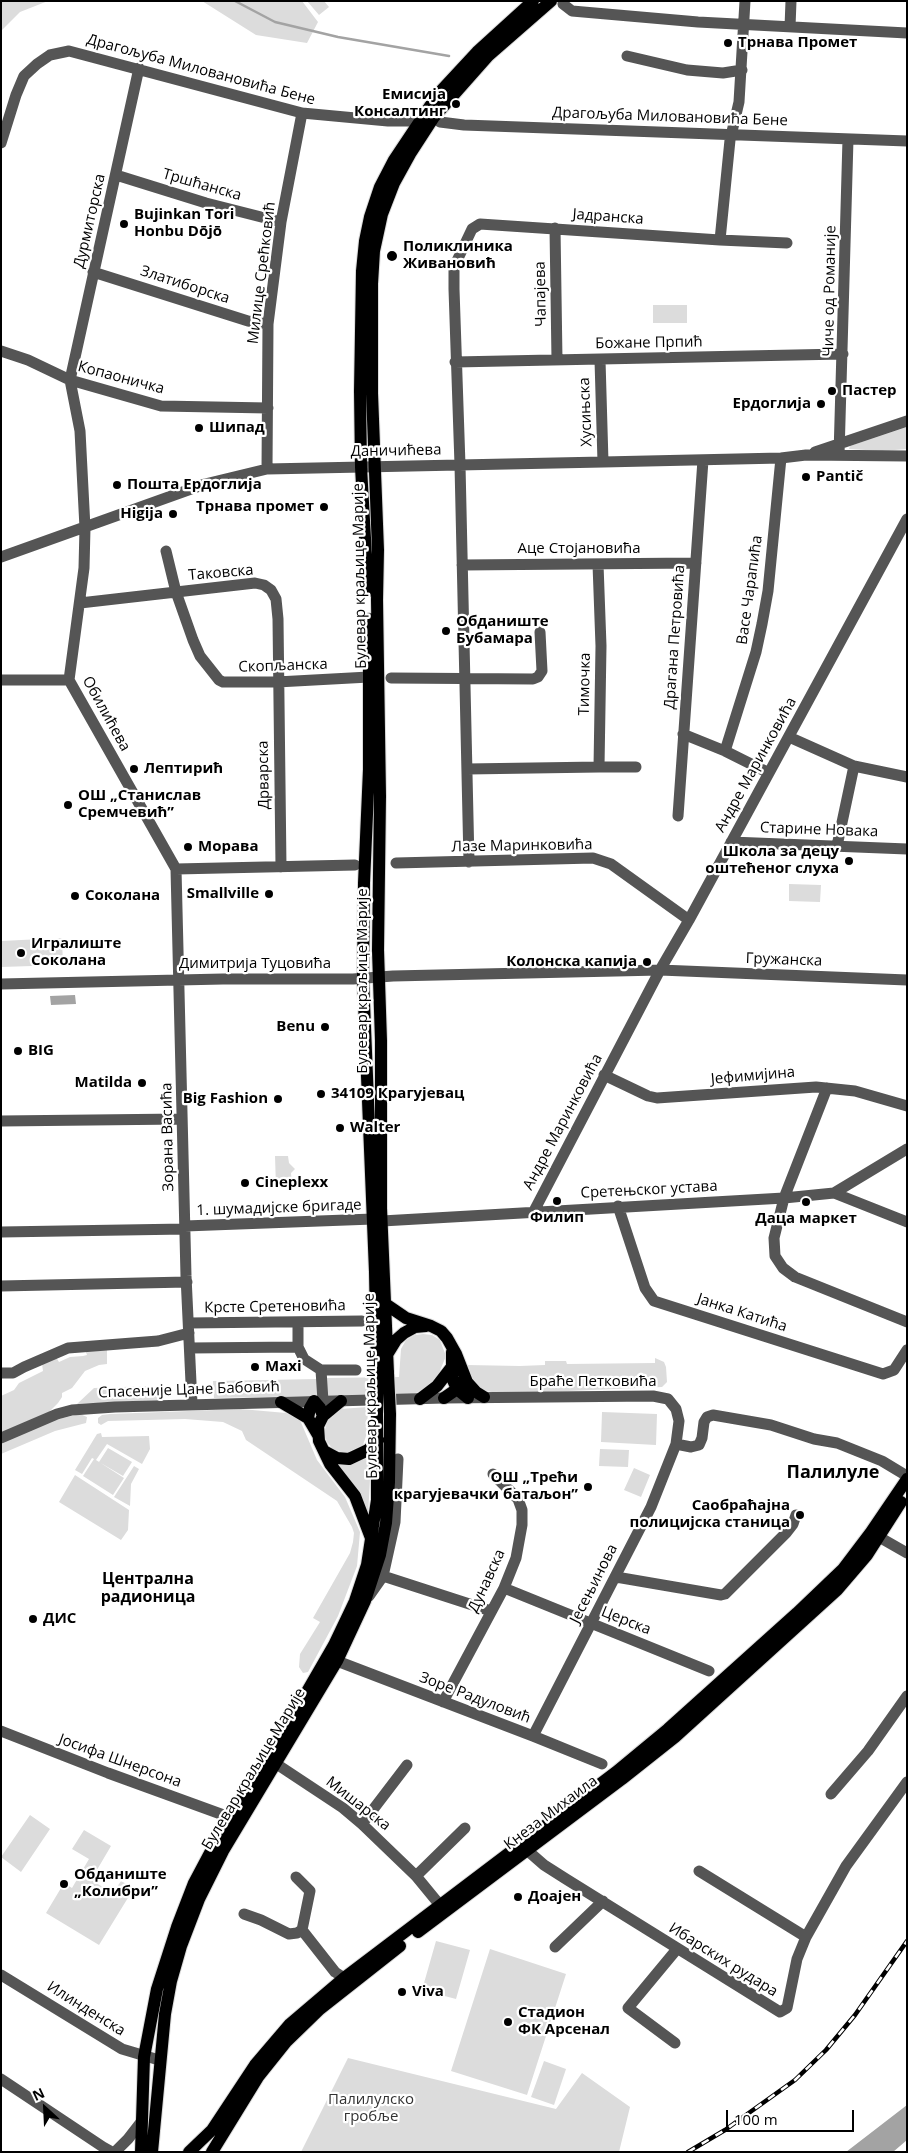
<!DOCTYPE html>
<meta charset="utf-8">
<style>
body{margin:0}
#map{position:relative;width:908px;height:2153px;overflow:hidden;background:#fff;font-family:"Open Sans",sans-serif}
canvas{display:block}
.frame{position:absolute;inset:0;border:2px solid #000;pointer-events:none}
.north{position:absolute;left:20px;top:2083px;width:50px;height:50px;-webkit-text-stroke:4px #fff;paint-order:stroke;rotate:335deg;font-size:14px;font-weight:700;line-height:20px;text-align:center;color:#000}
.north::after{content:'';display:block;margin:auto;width:18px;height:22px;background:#000;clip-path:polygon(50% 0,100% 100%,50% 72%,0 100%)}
.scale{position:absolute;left:726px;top:2110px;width:128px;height:22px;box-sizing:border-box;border:2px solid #000;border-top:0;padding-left:6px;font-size:15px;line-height:18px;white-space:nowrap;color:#000;-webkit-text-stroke:4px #fff;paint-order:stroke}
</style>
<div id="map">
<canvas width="908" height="2153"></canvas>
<div class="frame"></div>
<div class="north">N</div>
<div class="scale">100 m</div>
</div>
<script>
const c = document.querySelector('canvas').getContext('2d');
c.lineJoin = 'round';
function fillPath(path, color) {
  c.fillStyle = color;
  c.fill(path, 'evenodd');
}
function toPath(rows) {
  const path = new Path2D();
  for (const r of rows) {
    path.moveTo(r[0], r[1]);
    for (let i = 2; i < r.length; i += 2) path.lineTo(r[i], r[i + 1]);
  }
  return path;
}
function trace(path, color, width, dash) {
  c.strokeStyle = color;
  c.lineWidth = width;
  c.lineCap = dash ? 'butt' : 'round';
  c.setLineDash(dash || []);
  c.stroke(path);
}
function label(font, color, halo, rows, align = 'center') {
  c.font = font + ' "Open Sans",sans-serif';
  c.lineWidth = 4.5;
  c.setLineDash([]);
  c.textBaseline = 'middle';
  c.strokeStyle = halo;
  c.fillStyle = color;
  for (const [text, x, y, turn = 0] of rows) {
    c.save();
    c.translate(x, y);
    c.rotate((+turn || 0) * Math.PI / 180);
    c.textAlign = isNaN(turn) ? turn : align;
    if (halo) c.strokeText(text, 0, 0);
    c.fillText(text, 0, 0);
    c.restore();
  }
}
fillPath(toPath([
 [1,1,48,1,20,12,1,31],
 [202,1,302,1,318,22,307,43,256,35],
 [307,1,324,1,329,7,319,15],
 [653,305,687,305,687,323,653,323],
 [907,427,907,449,882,451,849,449,850,446],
 [789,884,821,885,820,902,789,901],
 [62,938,63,965,1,967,1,941],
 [275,1156,288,1156,289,1163,295,1169,291,1173,292,1186,276,1187],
 [423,1334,432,1335,440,1340,446,1356,437,1378,431,1384,416,1393,407,1395,327,1396,326,1378,399,1377,401,1349,406,1340,415,1335],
 [85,1349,107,1349,107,1364,99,1365,85,1371,72,1388,62,1393,62,1397,58,1403,49,1412,1,1433,1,1396,14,1390,19,1383,43,1371,42,1364,56,1357,59,1362,70,1357,83,1356,87,1355],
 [655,1358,664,1362,666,1367,667,1382,662,1387,521,1393,491,1392,484,1390,474,1384,462,1360,467,1365,520,1366,545,1365,545,1361,566,1361,567,1364,655,1363],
 [317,1379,318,1396,214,1398,213,1381],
 [152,1386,160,1394,157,1400,77,1404,94,1388],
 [368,1407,367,1433,363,1445,346,1453,333,1449,327,1442,324,1433,328,1419,340,1409],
 [241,1409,286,1413,300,1420,317,1460,345,1497,360,1532,357,1566,338,1616,308,1672,303,1673,299,1667,300,1654,320,1622,313,1618,350,1553,353,1542,354,1533,352,1527,337,1501,246,1440,242,1431,223,1422,185,1419,108,1421,101,1425,98,1423,98,1418,102,1415,110,1414],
 [602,1412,657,1414,656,1445,601,1442],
 [80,1414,87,1417,86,1423,55,1431,1,1454,1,1443,55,1420],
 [101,1433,102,1437,149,1436,150,1449,142,1464,107,1444,96,1460,124,1478,113,1495,83,1476,94,1459,92,1458,82,1474,75,1470,97,1434],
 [108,1448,132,1462,123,1476,99,1462],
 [600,1449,629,1450,628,1467,599,1466],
 [370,1457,370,1479,368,1516,333,1461,349,1464],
 [134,1466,139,1469,131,1484,130,1506,114,1497],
 [634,1468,650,1475,641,1497,624,1490],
 [75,1475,129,1510,128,1530,121,1540,59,1502],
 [30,1815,50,1829,21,1872,1,1857],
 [84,1830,111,1846,91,1880,113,1893,121,1881,134,1888,99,1945,46,1913,64,1883,72,1888,89,1859,72,1849],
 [436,1941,470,1950,456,1999,422,1990],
 [490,1949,566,1974,527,2095,451,2071],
 [348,2058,556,2109,582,2073,630,2107,619,2152,301,2152],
 [544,2061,566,2069,554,2105,531,2097]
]), '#dcdcdc');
fillPath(toPath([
 [75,995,76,1004,51,1005,50,996],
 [907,2105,907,2140,893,2152,846,2152]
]), '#a3a3a3');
trace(toPath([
 [235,1,275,22,338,37,449,56]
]), '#a3a3a3', 2.5);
const major = toPath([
 [368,591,361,467,360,391,362,271,365,241,370,217,380,187,394,160,438,94,477,52,533,1],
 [369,619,369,769,364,883,363,978,375,1272,377,1373],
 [387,1305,406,1318,431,1326,441,1331,447,1338,456,1354,467,1382,476,1392,484,1397],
 [452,1352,452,1378,457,1389,468,1398],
 [388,1353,396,1340,404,1333,415,1327,426,1326],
 [388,1373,381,1208,381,1041,378,950,380,796,377,600,378,550,372,393,372,284,374,251,382,214,394,183,410,154,434,117,488,56,551,1],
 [444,1398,457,1389,460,1382],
 [420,1399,437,1386,451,1368],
 [281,1402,308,1418],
 [323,1416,341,1401],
 [318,1435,308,1418,310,1408,314,1401,320,1408,323,1416,318,1426,319,1441,330,1464,355,1496,371,1538],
 [324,1451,337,1458,349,1459,368,1450,378,1440],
 [418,1932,622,1779,675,1737,837,1590,867,1555,901,1502],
 [141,2152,144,2057,157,1989,177,1927,194,1883,220,1834,297,1709,334,1645,355,1601,367,1565,377,1500,377,1415],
 [152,2152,165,2014,171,1981,181,1946,199,1899,223,1851,337,1661,365,1601,380,1555,386,1523,389,1482,390,1414],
 [189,2152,212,2130,255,2065,290,2024,344,1978,616,1772,668,1729,797,1613,843,1569,871,1532,907,1479],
 [212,2152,258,2077,286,2042,320,2009,400,1946]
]);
trace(major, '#dbdbdb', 14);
trace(toPath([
 [563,4,572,11,698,22,907,33],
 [790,27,791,1],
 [627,56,687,70,723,73,742,70],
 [139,68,70,380,80,431,85,528,84,568,69,680,176,869,186,1276,192,1404],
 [434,117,440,122,464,125,907,141],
 [1,143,16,95,24,76,37,64,50,55,69,51,302,113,388,121,418,121],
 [116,175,206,203,281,222],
 [555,228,557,360],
 [720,240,730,140,739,102,745,1],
 [93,272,248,321,268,324],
 [1,351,28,360,70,380,161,406,268,408],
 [600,360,603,462],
 [455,362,843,354],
 [815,452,907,421],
 [839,455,848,139],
 [267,469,268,324,281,222,302,113],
 [166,551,176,592,193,640,200,656,219,680,223,682,277,682,369,677],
 [1,557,205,484,267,469,603,462,781,458,806,455,907,456],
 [598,564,601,646,599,767,636,767],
 [462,565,696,563],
 [80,603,255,583,264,585,271,590,276,599,278,619,281,867],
 [391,678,533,679,538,677,542,671,540,632],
 [1,680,69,680],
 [683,734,725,751,769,773],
 [789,737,854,766,907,777],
 [725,751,756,652,762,624,768,591,781,458],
 [467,769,599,767],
 [678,816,703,460],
 [731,842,907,849],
 [837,846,854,766],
 [469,862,460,465,454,289,454,267,472,229,480,224,720,240,787,243],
 [396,863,593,858,611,864,689,920],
 [176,869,355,865],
 [1,984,223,979,353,979,393,976,660,970,907,980],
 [604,1075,648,1096,657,1098,816,1087,855,1091,907,1106],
 [827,1088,784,1198,774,1238,775,1256,783,1268,795,1277,907,1322],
 [1,1121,182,1119],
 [834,1193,907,1222],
 [618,1206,645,1288,654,1301,883,1374,894,1370,907,1350],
 [534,1211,660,970,689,920,907,519],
 [382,1221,784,1198,834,1193,907,1149],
 [185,1226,373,1219],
 [1,1232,185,1229],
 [1,1286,187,1282],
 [298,1322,298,1347],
 [189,1323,362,1321],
 [190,1348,298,1347,304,1359,321,1370,323,1401],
 [321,1370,356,1370],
 [1,1373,13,1373,24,1367,68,1348,158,1341,189,1333],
 [1,1438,57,1414,72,1410,115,1407,444,1398,653,1396,668,1399,676,1409,679,1421,676,1444,691,1447,699,1445,702,1438,704,1422,707,1417,713,1415,771,1425,814,1439,837,1443,882,1461,907,1476],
 [872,1533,907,1553],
 [383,1576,395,1522,398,1459],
 [616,1577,721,1595,725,1594,786,1533,793,1524,796,1515],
 [504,1588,709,1671],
 [369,1596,383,1576,491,1611],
 [337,1661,533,1736,602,1764],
 [443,1702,504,1588,516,1558,522,1525,522,1510,518,1499,493,1474],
 [1,1731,108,1773,229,1817],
 [533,1736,651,1507,676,1444],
 [275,1763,343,1808,362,1824,416,1876,439,1904],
 [831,1794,868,1751,907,1696],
 [362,1824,407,1765],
 [528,1851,544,1865,566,1879,780,2012,787,2008,797,1959,806,1937,846,1866,907,1782],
 [699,1871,806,1937],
 [416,1876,465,1828],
 [296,1877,310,1891,302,1930,335,1972,344,1978],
 [244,1914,261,1920,289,1934,297,1933,302,1930],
 [555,1947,603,1901],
 [1,1975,122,2049,159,2060],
 [675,2043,628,2008,677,1949],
 [1,2079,103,2147,112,2152],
 [115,2152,128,2139,142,2121]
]), '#555', 11);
trace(major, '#000', 12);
const rail = toPath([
 [688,2152,725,2130,795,2080,826,2050,855,2015,907,1941]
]);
trace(rail, '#000', 4.5);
trace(rail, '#fff', 2.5, [8]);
const majorBridge = toPath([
 [377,1373,377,1415],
 [388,1373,390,1414]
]);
trace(majorBridge, '#dbdbdb', 14, []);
trace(majorBridge, '#000', 12);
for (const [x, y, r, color] of [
 [728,43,5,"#000"],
 [456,104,5,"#000"],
 [124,224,5,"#000"],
 [392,256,6,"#000"],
 [832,391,5,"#000"],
 [821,404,5,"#000"],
 [199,428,5,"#000"],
 [806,477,5,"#000"],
 [117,485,5,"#000"],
 [324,507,5,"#000"],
 [173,514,5,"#000"],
 [446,631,5,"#000"],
 [134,769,5,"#000"],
 [68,805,5,"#000"],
 [188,847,5,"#000"],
 [849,861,5,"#000"],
 [269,894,5,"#000"],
 [75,896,5,"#000"],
 [21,953,5,"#000"],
 [647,962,5,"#000"],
 [325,1027,5,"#000"],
 [18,1051,5,"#000"],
 [142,1083,5,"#000"],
 [321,1094,5,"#000"],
 [278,1099,5,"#000"],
 [340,1128,5,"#000"],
 [245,1183,5,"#000"],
 [557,1201,5,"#000"],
 [806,1202,5,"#000"],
 [255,1367,5,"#000"],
 [588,1487,5,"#000"],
 [800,1515,5,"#000"],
 [33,1619,5,"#000"],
 [64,1884,5,"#000"],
 [518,1897,5,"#000"],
 [402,1992,5,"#000"],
 [508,2022,5,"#000"]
]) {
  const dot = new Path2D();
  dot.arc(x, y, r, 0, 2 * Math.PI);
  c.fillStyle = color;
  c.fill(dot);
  trace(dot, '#fff', 2);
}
label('bold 15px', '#000', '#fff', [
 ["Трнава Промет",738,43],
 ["Емисија",446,95,"right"],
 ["Консалтинг",446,112,"right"],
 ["Bujinkan Tori",134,215],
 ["Honbu Dōjō",134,232],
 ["Поликлиника",403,247],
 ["Живановић",403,264],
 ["Пастер",842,391],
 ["Ердоглија",811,404,"right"],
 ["Шипад",209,428],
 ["Pantič",816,477],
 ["Пошта Ердоглија",127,485],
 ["Трнава промет",314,507,"right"],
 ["Higija",163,514,"right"],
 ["Обданиште",456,622],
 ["Бубамара",456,639],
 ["Лептирић",144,769],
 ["ОШ „Станислав",78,796],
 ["Сремчевић”",78,813],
 ["Морава",198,847],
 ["Школа за децу",839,852,"right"],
 ["оштећеног слуха",839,869,"right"],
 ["Smallville",259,894,"right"],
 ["Соколана",85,896],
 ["Игралиште",31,944],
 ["Соколана",31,961],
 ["Колонска капија",637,962,"right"],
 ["Benu",315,1027,"right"],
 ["BIG",28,1051],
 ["Matilda",132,1083,"right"],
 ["34109 Крагујевац",331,1094],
 ["Big Fashion",268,1099,"right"],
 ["Walter",350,1128],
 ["Cineplexx",255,1183],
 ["Филип",557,1218,"center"],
 ["Даца маркет",806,1219,"center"],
 ["Maxi",265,1367],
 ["ОШ „Трећи",578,1478,"right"],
 ["крагујевачки батаљон”",578,1495,"right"],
 ["Саобраћајна",790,1506,"right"],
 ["полицијска станица",790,1523,"right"],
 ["ДИС",43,1619],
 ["Обданиште",74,1875],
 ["„Колибри”",74,1892],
 ["Доајен",528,1897],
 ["Viva",412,1992],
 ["Стадион",518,2013],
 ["ФК Арсенал",518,2030]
], 'left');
label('15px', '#000', '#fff', [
 ["Драгољуба Миловановића Бене",201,70,15],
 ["Драгољуба Миловановића Бене",670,117,2],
 ["Тршћанска",202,185,16],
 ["Јадранска",608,217,4],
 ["Дурмиторска",90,221,-77],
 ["Милице Срећковић",262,273,-83],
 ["Златиборска",185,285,18],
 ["Чиче од Романије",830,291,-89],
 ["Чапајева",541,294,-91],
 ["Божане Прпић",649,343,-1],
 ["Копаоничка",121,378,15],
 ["Хусињска",586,412,-92],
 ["Даничићева",396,451,-1],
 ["Аце Стојановића",579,549],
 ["Таковска",221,573,-5],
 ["Булевар краљице Марије",360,576,-91],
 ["Васе Чарапића",750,590,-82],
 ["Драгана Петровића",675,637,-86],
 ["Скопљанска",283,666,-2],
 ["Тимочка",585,684,-89],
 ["Обилићева",106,714,61],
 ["Андре Маринковића",756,765,-61],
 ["Дрварска",264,775,-91],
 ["Старине Новака",819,830,2],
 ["Лазе Маринковића",522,846,-1],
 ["Гружанска",784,960,2],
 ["Димитрија Туцовића",255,964],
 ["Булевар краљице Марије",363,981,-90],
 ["Јефимијина",753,1076,-5],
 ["Андре Маринковића",563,1122,-62],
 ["Зорана Васића",168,1137,-91],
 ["Сретењског устава",649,1190,-3],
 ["1. шумадијске бригаде",279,1208,-2],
 ["Крсте Сретеновића",275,1307,-1],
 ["Јанка Катића",742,1313,18],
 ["Браће Петковића",593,1382],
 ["Булевар краљице Марије",371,1386,-91],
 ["Спасеније Цане Бабовић",189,1390,-2],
 ["Дунавска",487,1581,-65],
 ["Јесењинова",594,1584,-63],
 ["Церска",626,1621,22],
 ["Зоре Радуловић",475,1698,21],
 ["Јосифа Шнерсона",120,1761,20],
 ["Булевар краљице Марије",254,1769,-59],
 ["Мишарска",358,1804,38],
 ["Кнеза Михаила",551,1813,-37],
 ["Ибарских рудара",723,1960,32],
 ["Илинденска",86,2009,32]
]);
label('15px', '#333', '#fff', [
 ["Палилулско",371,2100],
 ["гробље",371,2117]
]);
label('bold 16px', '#000', '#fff', [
 ["Централна",148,1579],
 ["радионица",148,1597]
]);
label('bold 18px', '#000', '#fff', [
 ["Палилуле",833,1473]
]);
</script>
